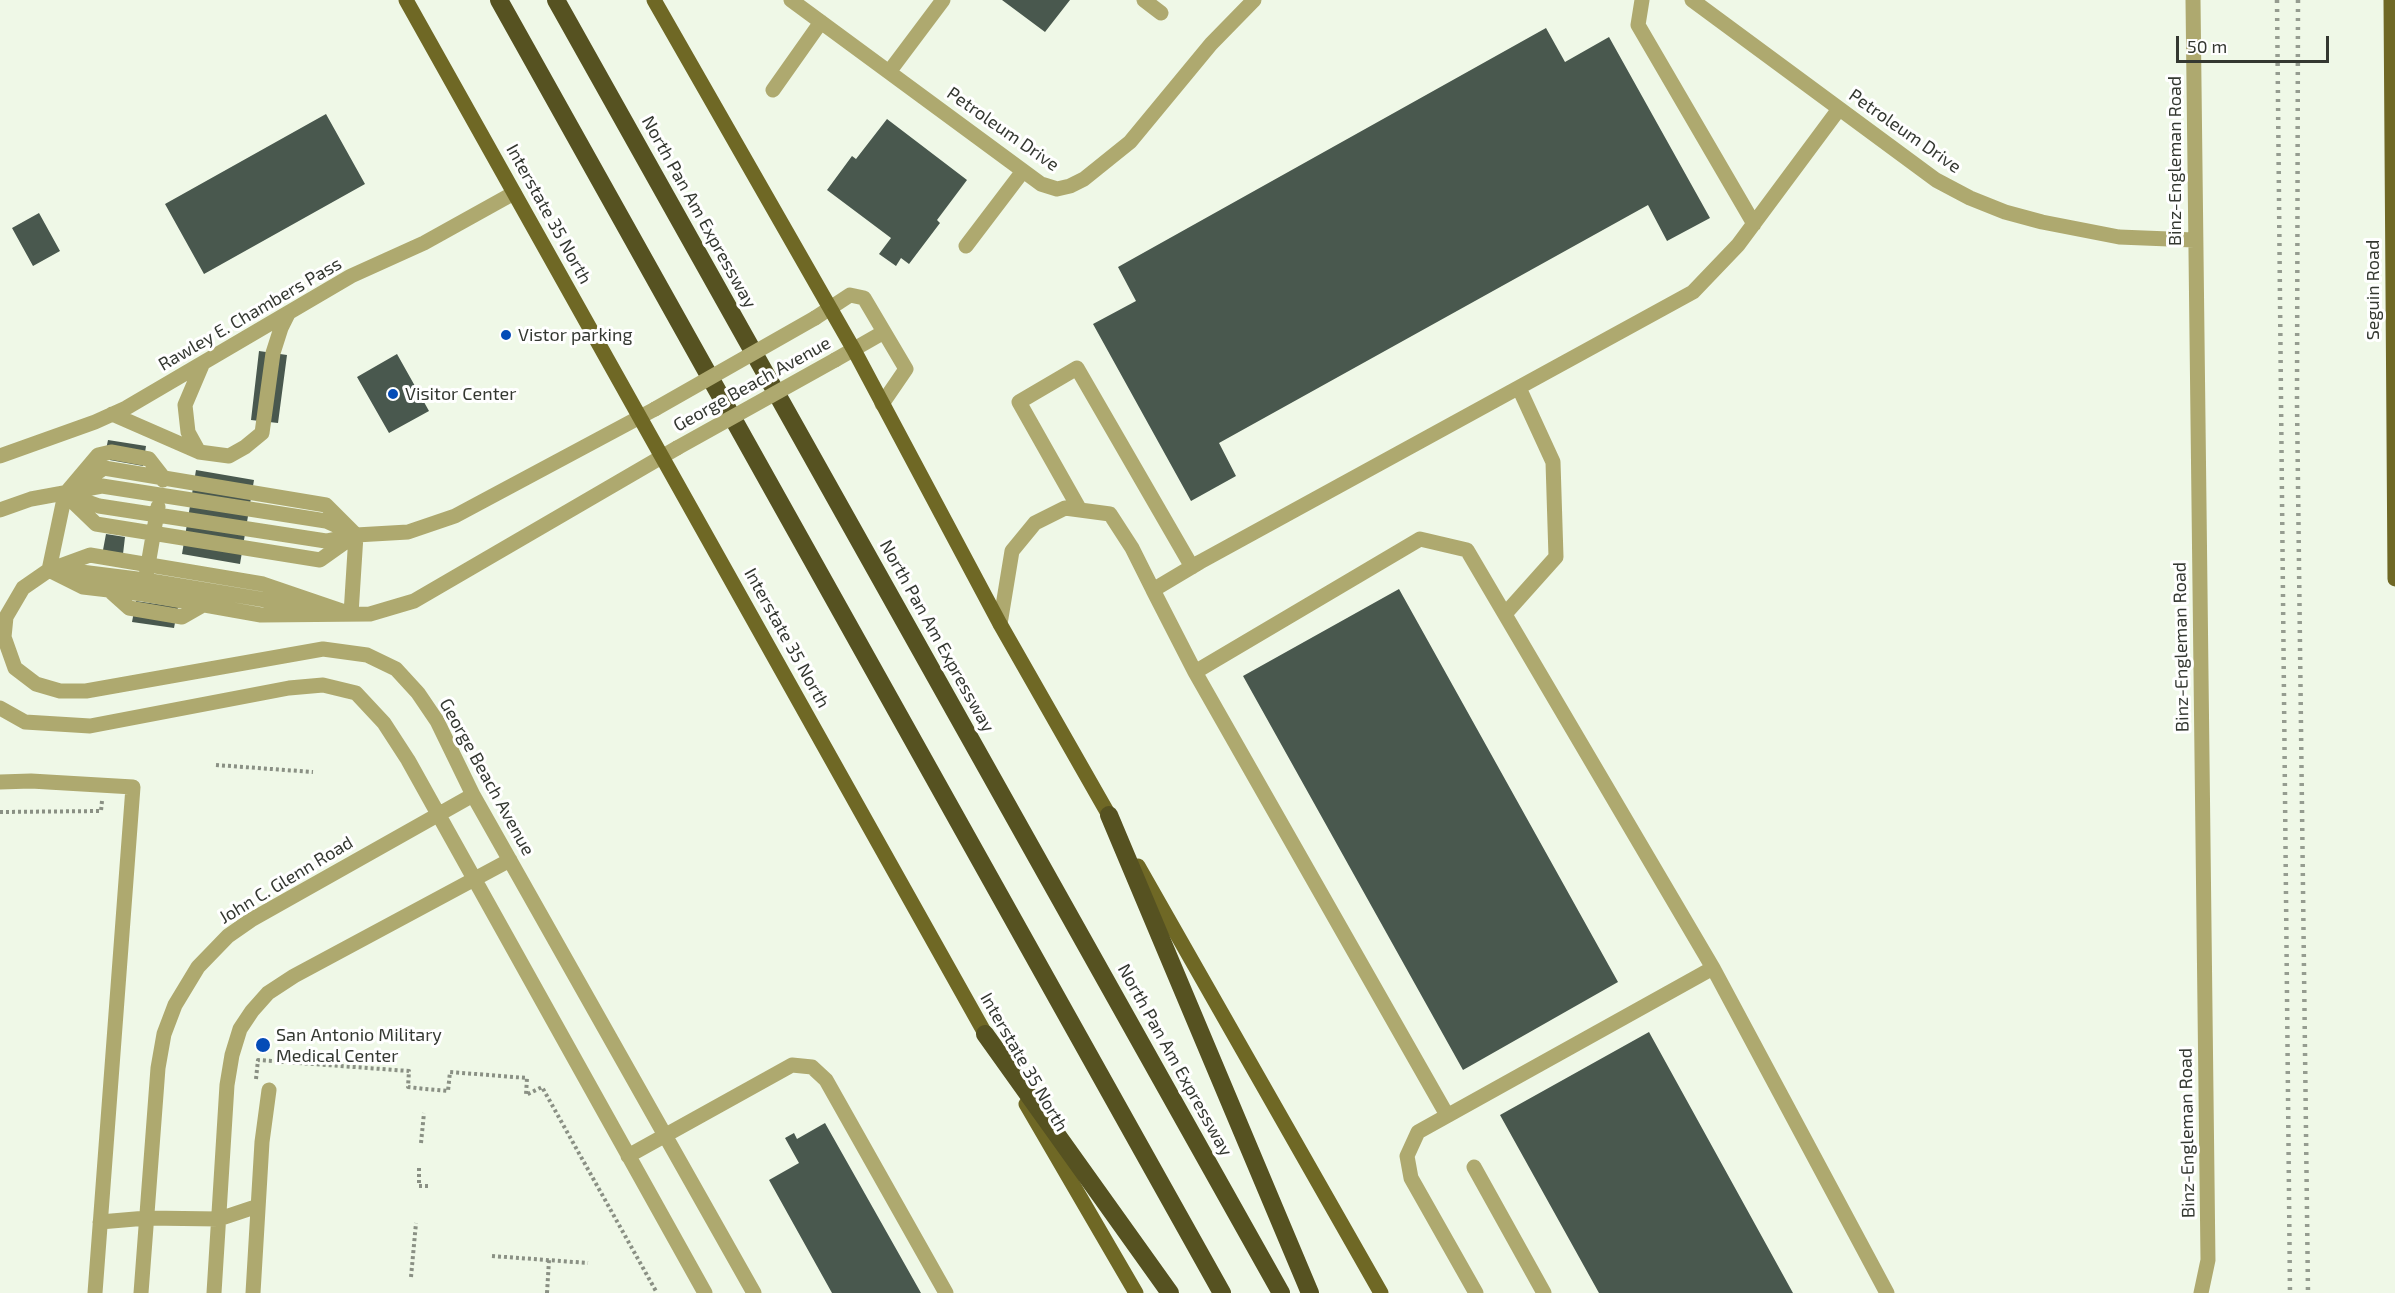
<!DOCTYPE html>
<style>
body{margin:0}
#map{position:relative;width:2395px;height:1293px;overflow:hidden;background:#eff8e7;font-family:"Exo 2",sans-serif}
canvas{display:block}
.scale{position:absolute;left:2176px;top:36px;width:153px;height:27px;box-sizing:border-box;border:3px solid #343831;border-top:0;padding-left:8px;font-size:18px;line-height:21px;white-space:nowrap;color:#343831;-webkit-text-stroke:4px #fff;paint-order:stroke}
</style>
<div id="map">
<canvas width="2395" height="1293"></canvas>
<div class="scale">50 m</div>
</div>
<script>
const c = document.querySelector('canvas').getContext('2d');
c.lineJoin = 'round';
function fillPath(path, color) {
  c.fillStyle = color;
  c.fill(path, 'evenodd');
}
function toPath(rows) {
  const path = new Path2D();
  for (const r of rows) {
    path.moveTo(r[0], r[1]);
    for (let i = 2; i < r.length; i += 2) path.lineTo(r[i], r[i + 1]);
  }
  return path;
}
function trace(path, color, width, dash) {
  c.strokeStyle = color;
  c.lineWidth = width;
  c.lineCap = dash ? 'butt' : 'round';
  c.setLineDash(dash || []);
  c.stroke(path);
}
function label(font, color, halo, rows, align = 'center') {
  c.font = font + ' "Exo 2",sans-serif';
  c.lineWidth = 6;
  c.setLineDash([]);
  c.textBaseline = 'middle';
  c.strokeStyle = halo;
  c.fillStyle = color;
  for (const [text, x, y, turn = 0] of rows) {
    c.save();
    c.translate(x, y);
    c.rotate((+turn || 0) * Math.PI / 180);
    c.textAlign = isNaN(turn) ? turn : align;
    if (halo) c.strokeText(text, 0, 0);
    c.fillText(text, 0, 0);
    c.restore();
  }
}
fillPath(toPath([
 [1002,0,1070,0,1045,32],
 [1546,28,1565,62,1609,37,1710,218,1667,241,1648,205,1219,443,1236,476,1191,501,1093,324,1136,301,1118,267],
 [326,114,365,184,204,274,165,204],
 [887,119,967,180,937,220,940,223,909,264,901,258,896,266,879,254,891,238,827,190,852,156,856,159],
 [39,213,60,251,33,266,12,228],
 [259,351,287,355,278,423,251,420],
 [397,354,429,411,389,433,357,377],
 [108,440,146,446,143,466,104,459],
 [196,470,254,480,240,564,182,554],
 [106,534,125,537,123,554,103,550],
 [1399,589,1618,982,1463,1070,1243,676],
 [136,601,178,607,174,628,132,622],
 [1649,1032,1793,1293,1599,1293,1500,1115],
 [825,1123,921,1293,832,1293,769,1180,799,1163,785,1138,794,1133,797,1139]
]), '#49584e');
trace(toPath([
 [216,765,313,772],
 [0,812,101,811,102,801],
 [256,1079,258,1060,409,1071,408,1087,425,1089,448,1091,450,1072,527,1078,526,1095,542,1087,657,1293],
 [421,1143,424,1113],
 [419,1168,419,1186,431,1186],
 [492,1256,588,1263],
 [411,1277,416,1223],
 [547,1293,549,1260]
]), '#8a9084', 4, [3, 3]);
trace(toPath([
 [791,0,1041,184,1057,189,1070,186,1084,179,1130,142,1211,44,1254,0],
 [1144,0,1161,13],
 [1642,0,1638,25,1754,224],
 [1692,0,1936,180,1970,198,2005,212,2042,222,2119,237,2194,240],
 [2193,0,2208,1260,2201,1293],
 [889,72,943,0],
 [773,90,821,22],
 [966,246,1023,171],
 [815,318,850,295,864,298,906,369,882,404],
 [835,360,884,332],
 [112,414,199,452,229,456,245,447,262,433,273,353,281,328,288,314],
 [199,452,188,432,185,405,202,365],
 [0,456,95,422,126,408,351,276,424,243,514,193],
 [65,494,99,506,326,541,356,535,408,532,455,516,655,409],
 [65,494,104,468,326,505,356,535,351,614],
 [69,498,96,524,320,560,351,538],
 [0,510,31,499,102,486,326,521,346,530],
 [1080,510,1019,402,1077,368,1192,567],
 [49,570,83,587,143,594,261,615,370,614,414,601,677,448],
 [49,570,65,494,98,455,111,452,149,459,163,477,163,480],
 [55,571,81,572,145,580,308,607],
 [1153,590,1195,672],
 [110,591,129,608,182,617,203,605],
 [143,594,158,507],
 [351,614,263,584,90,555,49,570,23,588,6,617,4,637,15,668,36,684,60,691,86,691,323,649,367,655,396,669,418,693,437,721,473,795,754,1293],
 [1505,614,1556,557,1553,462,1519,388],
 [1000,624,1012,551,1035,523,1065,508,1110,514,1132,548,1153,590,1200,562,1693,292,1738,245,1839,109],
 [0,708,25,722,90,726,289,688,323,685,356,693,384,723,408,760,705,1293],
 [0,782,31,781,133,787,95,1293],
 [1713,968,1887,1293],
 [1447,1115,1195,672,1420,539,1467,550,1713,968,1418,1132,1407,1156,1411,1178,1476,1293],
 [628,1156,792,1065,812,1067,826,1080,946,1293],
 [1474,1167,1544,1293],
 [100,1222,147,1218,219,1219,258,1206],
 [141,1293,158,1068,164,1034,175,1005,198,967,228,936,251,920,473,795],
 [214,1293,227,1085,232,1055,240,1029,252,1011,268,993,294,976,510,860],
 [253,1293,262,1142,269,1090]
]), '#aea96f', 15);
trace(toPath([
 [406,0,991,1044],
 [654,0,854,350,1000,624,1114,824],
 [2391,0,2395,579],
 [1138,866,1381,1293],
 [1026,1104,1136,1293]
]), '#6f6825', 15);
trace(toPath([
 [499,0,1222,1293],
 [556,0,1281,1293],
 [1109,815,1310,1293],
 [985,1034,1170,1293]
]), '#565221', 18);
trace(toPath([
 [2277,0,2290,1293],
 [2298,0,2297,403,2308,1293]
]), '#959c90', 4.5, [3, 6]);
trace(toPath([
 [655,409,815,318],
 [677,448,835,360]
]), '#aea96f', 15);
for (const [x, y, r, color] of [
 [506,335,6,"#044cb7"],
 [393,394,6,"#044cb7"],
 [263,1045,8,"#044cb7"]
]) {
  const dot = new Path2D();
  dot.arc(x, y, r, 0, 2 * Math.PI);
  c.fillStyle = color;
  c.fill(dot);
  trace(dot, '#fff', 2);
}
label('18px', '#343831', '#fff', [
 ["Petroleum Drive",1003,129,35],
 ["Petroleum Drive",1905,131,35],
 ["Binz-Engleman Road",2175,161,-90],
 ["North Pan Am Expressway",699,212,61],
 ["Interstate 35 North",549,214,61],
 ["Seguin Road",2373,290,-90],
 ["Rawley E. Chambers Pass",250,314,-30],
 ["George Beach Avenue",752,384,-29],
 ["North Pan Am Expressway",937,636,61],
 ["Interstate 35 North",787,638,61],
 ["Binz-Engleman Road",2181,647,-91],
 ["George Beach Avenue",487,777,61],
 ["John C. Glenn Road",286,880,-31],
 ["North Pan Am Expressway",1175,1060,61],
 ["Interstate 35 North",1024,1062,60],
 ["Binz-Engleman Road",2187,1133,-91]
]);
label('18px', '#343831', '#fff', [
 ["Vistor parking",518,335],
 ["Visitor Center",405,394],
 ["San Antonio Military",276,1035],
 ["Medical Center",276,1056]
], 'left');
</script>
